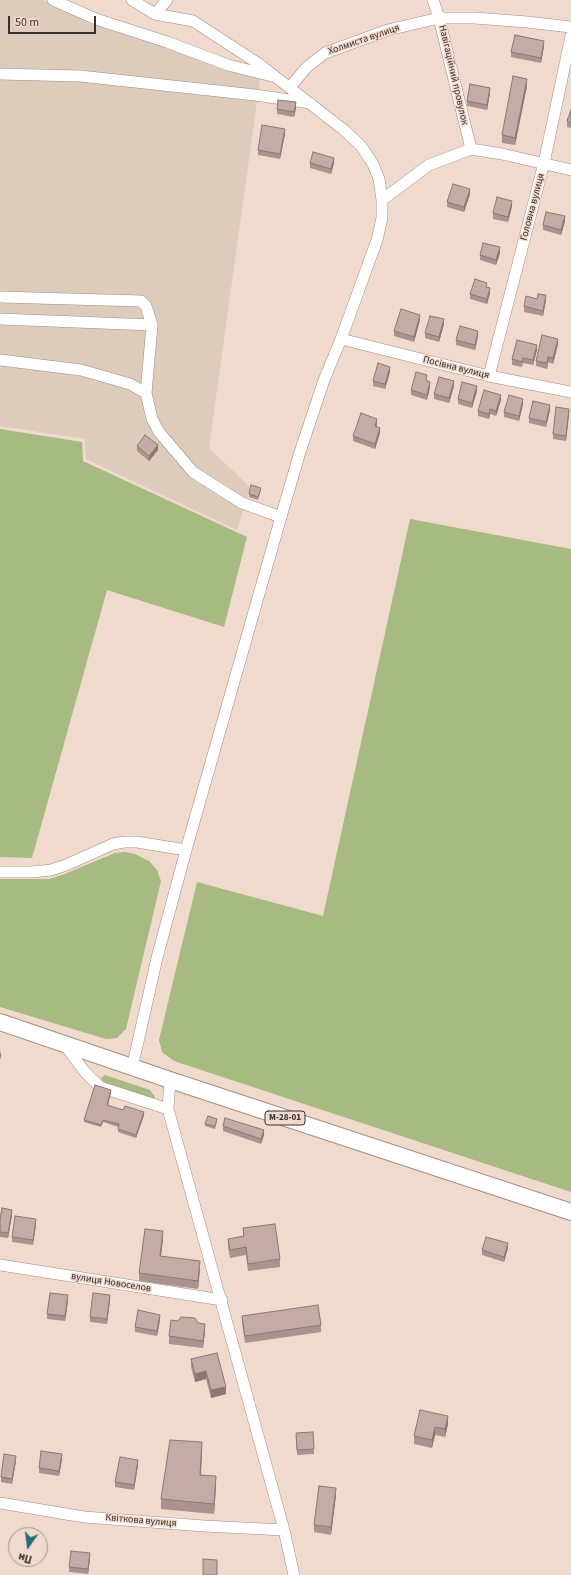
<!DOCTYPE html>
<meta charset="utf-8">
<style>
body{margin:0}
#map{position:relative;width:571px;height:1575px;overflow:hidden;background:#f0d9cd;font-family:"Source Sans 3",sans-serif}
canvas{display:block}
.north{position:absolute;left:8px;top:1527px;width:40px;height:40px;box-sizing:border-box;background:#f0d9cd;border:1px solid #a6958c;border-radius:50%;rotate:194deg;font-size:11px;font-weight:700;line-height:16px;text-align:center;color:#38302b}
.north::after{content:'';display:block;margin:auto;width:14px;height:18px;background:#276c7c;clip-path:polygon(50% 0,100% 100%,50% 72%,0 100%)}
.scale{position:absolute;left:8px;top:16px;width:88px;height:18px;box-sizing:border-box;border:2px solid #38302b;border-top:0;padding-left:5px;font-size:12px;line-height:14px;white-space:nowrap;color:#38302b;-webkit-text-stroke:3px #f0d9cd;paint-order:stroke}
</style>
<div id="map">
<canvas width="571" height="1575"></canvas>
<div class="north">Пн</div>
<div class="scale">50 m</div>
</div>
<script>
const c = document.querySelector('canvas').getContext('2d');
c.lineJoin = 'round';
function fillPath(path, color) {
  c.fillStyle = color;
  c.fill(path, 'evenodd');
}
function toPath(rows) {
  const path = new Path2D();
  for (const r of rows) {
    path.moveTo(r[0], r[1]);
    for (let i = 2; i < r.length; i += 2) path.lineTo(r[i], r[i + 1]);
  }
  return path;
}
function trace(path, color, width, dash) {
  c.strokeStyle = color;
  c.lineWidth = width;
  c.lineCap = dash ? 'butt' : 'round';
  c.setLineDash(dash || []);
  c.stroke(path);
}
function label(font, color, halo, rows, align = 'center') {
  c.font = font + ' "Source Sans 3",sans-serif';
  c.lineWidth = 3;
  c.setLineDash([]);
  c.textBaseline = 'middle';
  c.strokeStyle = halo;
  c.fillStyle = color;
  for (const [text, x, y, turn = 0] of rows) {
    c.save();
    c.translate(x, y);
    c.rotate((+turn || 0) * Math.PI / 180);
    c.textAlign = isNaN(turn) ? turn : align;
    if (halo) c.strokeText(text, 0, 0);
    c.fillText(text, 0, 0);
    c.restore();
  }
}
fillPath(toPath([
 [0,0,43,0,78,17,260,79,209,448,250,487,237,530,86,459,85,439,0,426]
]), '#ddcbbc');
fillPath(toPath([
 [0,429,82,442,83,461,247,537,224,627,107,590,32,858,0,857],
 [410,519,571,549,571,1192,174,1061,162,1052,159,1040,197,882,323,916],
 [125,852,135,854,149,861,157,870,161,881,126,1029,117,1038,106,1039,0,1007,0,879,49,879,62,875,115,853],
 [105,1075,150,1090,155,1097,154,1099,152,1099,103,1082,101,1078]
]), '#a6ba81');
const minor = toPath([
 [53,0,96,19,167,42,228,65,272,76],
 [132,0,155,14,193,21,259,64,344,130,361,146,373,164,379,179,382,200,382,218,377,240,341,339,324,380,300,452,281,517,186,850,157,958,132,1068],
 [433,0,439,18,471,149],
 [155,14,167,0],
 [0,74,80,76,255,95,310,103],
 [290,87,307,67,325,53,388,30,439,18,475,18,527,22,571,27],
 [382,200,429,165,471,149,502,154,571,170],
 [0,297,141,301,146,306,152,325,146,393,152,419,159,432,193,472,242,503,281,517],
 [0,319,152,325],
 [341,339,489,376,571,392],
 [0,360,81,370,130,384,146,393],
 [489,376,544,163,571,36],
 [0,872,32,872,51,870,66,865,113,844,124,842,137,842,186,850],
 [64,1044,85,1072,100,1087,168,1109],
 [170,1080,168,1109,284,1530,294,1575],
 [0,1265,222,1300],
 [0,1503,84,1517,204,1526,284,1530]
]);
const highway = toPath([
 [0,1022,170,1080,571,1212]
]);
trace(minor, '#a38d82', 12);
trace(highway, '#a38d82', 18);
trace(minor, '#fff', 11);
trace(highway, '#fff', 16);
fillPath(toPath([
 [544,46,541,63,511,57,511,52],
 [527,86,515,145,502,143,502,135],
 [490,93,487,110,467,106,467,101],
 [296,108,294,117,277,114,277,109],
 [571,110,571,128,567,127,567,121],
 [285,134,280,159,258,155,258,150],
 [310,163,334,163,331,174,310,168],
 [470,194,464,212,447,207,447,202],
 [512,206,508,222,493,219,493,213],
 [565,221,561,235,543,230,543,225],
 [500,253,496,265,480,260,480,255],
 [487,287,490,293,487,304,470,299,470,294],
 [537,299,546,300,543,316,524,312,524,306],
 [420,320,414,342,394,336,394,331],
 [444,324,439,342,425,338,425,333],
 [478,336,475,350,456,345,456,340],
 [558,344,553,364,548,362,547,369,536,366,536,361],
 [537,350,533,365,523,363,522,367,512,365,512,359],
 [390,372,385,389,373,386,373,381],
 [427,381,430,387,427,400,411,395,411,390],
 [454,386,449,403,434,399,434,394],
 [477,391,472,408,458,404,458,399],
 [501,400,496,416,490,414,489,419,478,416,478,411],
 [523,404,519,421,504,417,504,412],
 [550,410,546,427,529,423,529,418],
 [569,414,566,441,553,439,553,434],
 [377,424,376,427,380,433,375,449,353,441,353,436],
 [137,446,158,450,149,461,137,451],
 [261,490,258,500,249,497,249,494],
 [111,1092,108,1106,123,1110,144,1115,136,1138,118,1132,118,1127,103,1122,101,1127,84,1122,84,1120],
 [217,1121,215,1129,205,1126,205,1124],
 [223,1126,264,1135,261,1144,223,1131],
 [12,1215,8,1238,0,1237,0,1219],
 [36,1224,33,1245,12,1242,12,1237],
 [243,1228,280,1259,280,1267,248,1271,246,1255,230,1258,228,1247,228,1239,243,1236],
 [163,1239,161,1256,200,1268,198,1289,139,1281,139,1273],
 [508,1248,504,1262,482,1255,482,1250],
 [110,1300,107,1324,90,1322,90,1317],
 [68,1301,65,1321,47,1319,47,1314],
 [242,1316,321,1325,321,1332,245,1343,242,1323],
 [160,1320,157,1336,135,1332,135,1327],
 [198,1323,205,1331,203,1348,169,1344,169,1336],
 [217,1353,226,1394,211,1398,206,1379,195,1382,191,1367,191,1359],
 [420,1410,448,1424,445,1437,435,1435,432,1448,414,1444,414,1436],
 [296,1438,314,1449,314,1454,297,1455],
 [202,1452,201,1475,216,1486,214,1514,161,1509,161,1499],
 [62,1459,59,1476,39,1473,39,1468],
 [16,1461,12,1484,1,1482,1,1477],
 [138,1465,134,1490,115,1487,115,1482],
 [336,1495,331,1535,314,1532,314,1525],
 [90,1558,88,1574,69,1572,69,1567]
]), '#a9938e');
fillPath(toPath([
 [544,41,544,46,541,63,541,58],
 [527,79,527,86,515,145,515,138],
 [490,88,490,93,487,110,487,105],
 [296,102,296,108,294,117,294,112],
 [285,129,285,134,280,159,280,154],
 [334,158,334,163,331,174,331,169],
 [470,189,470,194,464,212,464,207],
 [512,201,512,206,508,222,508,217],
 [565,216,565,221,561,235,561,230],
 [500,247,500,253,496,265,496,260],
 [490,288,490,293,487,304,487,299],
 [546,295,546,300,543,316,543,311],
 [420,315,420,320,414,342,414,337],
 [444,319,444,324,439,342,439,337],
 [478,331,478,336,475,350,475,345],
 [558,339,558,344,553,364,553,358],
 [537,345,537,350,533,365,533,360],
 [548,357,548,362,547,369,547,363],
 [390,367,390,372,385,389,385,384],
 [454,381,454,386,449,403,449,398],
 [430,382,430,387,427,400,427,395],
 [477,386,477,391,472,408,472,403],
 [501,395,501,400,496,416,496,411],
 [523,399,523,404,519,421,519,416],
 [550,405,550,410,546,427,546,422],
 [490,409,490,414,489,419,489,414],
 [569,409,569,414,566,441,566,436],
 [377,419,377,424,375,431,375,426],
 [380,428,380,433,375,449,375,444],
 [158,445,158,450,149,461,149,456],
 [1,1051,1,1056,0,1060,0,1055],
 [111,1090,111,1092,107,1108,107,1105],
 [144,1112,144,1115,136,1138,136,1135],
 [264,1130,264,1135,261,1144,261,1139],
 [12,1210,12,1215,8,1238,8,1233],
 [36,1219,36,1224,33,1245,33,1240],
 [163,1231,163,1239,160,1263,160,1256],
 [508,1243,508,1248,504,1262,504,1257],
 [200,1261,200,1268,198,1289,198,1281],
 [68,1295,68,1301,65,1321,65,1316],
 [110,1295,110,1300,107,1324,107,1319],
 [160,1315,160,1320,157,1336,157,1331],
 [205,1324,205,1331,203,1348,203,1341],
 [206,1371,206,1379,195,1382,195,1374],
 [226,1387,226,1394,211,1398,211,1390],
 [448,1416,448,1424,445,1437,445,1429],
 [435,1427,435,1435,432,1448,432,1440],
 [202,1442,202,1452,200,1485,200,1475],
 [62,1454,62,1459,59,1476,59,1471],
 [16,1456,16,1461,12,1484,12,1479],
 [138,1460,138,1465,134,1490,134,1485],
 [216,1476,216,1486,214,1514,214,1504],
 [336,1488,336,1495,331,1535,331,1527],
 [90,1553,90,1558,88,1574,88,1569]
]), '#897874');
const building = toPath([
 [515,35,544,41,541,58,511,52,515,35],
 [513,76,527,79,515,138,502,135,513,76],
 [470,84,490,88,487,105,467,101,470,84],
 [278,100,296,102,294,112,277,109,278,100],
 [571,110,571,123,567,121,571,110],
 [262,125,285,129,280,154,258,150,262,125],
 [313,152,334,158,331,169,310,163,313,152],
 [453,184,470,189,464,207,447,202,453,184],
 [497,197,512,201,508,217,493,213,497,197],
 [546,212,565,216,561,230,543,225,546,212],
 [483,243,500,247,496,260,480,255,483,243],
 [475,279,487,283,486,287,490,288,487,299,470,294,475,279],
 [538,294,546,295,543,311,524,306,526,296,537,299,538,294],
 [401,309,420,315,414,337,394,331,401,309],
 [430,316,444,319,439,337,425,333,430,316],
 [460,326,478,331,475,345,456,340,460,326],
 [542,335,558,339,553,358,548,357,547,363,536,361,542,335],
 [517,340,537,345,533,360,523,358,522,362,512,359,517,340],
 [378,363,390,367,385,384,373,381,378,363],
 [416,372,427,375,426,380,430,382,427,395,411,390,416,372],
 [439,377,454,381,449,398,434,394,439,377],
 [462,382,477,386,472,403,458,399,462,382],
 [484,390,501,395,496,411,490,409,489,414,478,411,484,390],
 [509,395,523,399,519,416,504,412,509,395],
 [533,401,550,405,546,422,529,418,533,401],
 [556,407,569,409,566,436,553,434,556,407],
 [361,413,377,419,375,426,380,428,375,444,353,436,361,413],
 [145,435,158,445,149,456,137,446,145,435],
 [251,485,261,488,258,497,249,494,251,485],
 [95,1085,111,1090,107,1105,123,1110,125,1106,144,1112,136,1135,118,1129,119,1124,103,1120,101,1125,84,1120,95,1085],
 [208,1116,217,1119,215,1126,205,1124,208,1116],
 [225,1118,264,1130,261,1139,223,1126,225,1118],
 [2,1208,12,1210,8,1233,0,1232,0,1219,2,1208],
 [15,1216,36,1219,33,1240,12,1237,15,1216],
 [275,1224,280,1259,248,1264,246,1247,230,1250,228,1239,244,1236,243,1228,275,1224],
 [145,1229,163,1231,160,1256,200,1261,198,1281,139,1273,145,1229],
 [486,1237,508,1243,504,1257,482,1250,486,1237],
 [50,1293,68,1295,65,1316,47,1314,50,1293],
 [93,1293,110,1295,107,1319,90,1317,93,1293],
 [318,1305,321,1325,245,1336,242,1316,318,1305],
 [138,1310,160,1315,157,1331,135,1327,138,1310],
 [181,1317,195,1318,198,1323,205,1324,203,1341,169,1336,171,1320,178,1321,181,1317],
 [217,1353,226,1387,211,1390,206,1371,195,1374,191,1359,217,1353],
 [420,1410,448,1416,445,1429,435,1427,432,1440,414,1436,420,1410],
 [313,1432,314,1449,297,1450,296,1433,313,1432],
 [170,1440,202,1442,200,1475,216,1476,214,1504,161,1499,170,1440],
 [41,1451,62,1454,59,1471,39,1468,41,1451],
 [4,1454,16,1456,12,1479,1,1477,4,1454],
 [120,1457,138,1460,134,1485,115,1482,120,1457],
 [319,1486,336,1488,331,1527,314,1525,319,1486],
 [71,1551,90,1553,88,1569,69,1567,71,1551],
 [203,1559,217,1560,217,1575,203,1575,203,1559]
]);
fillPath(building, '#c4aba5');
trace(building, '#897874', 1);
for (const [x, y, w] of [
 [285,1118,40]
]) {
  const box = new Path2D();
  box.roundRect(x - w / 2, y - 7, w, 14, 3);
  c.fillStyle = '#f0d9cd';
  c.fill(box);
  trace(box, '#38302b', 1);
}
label('bold 9px', '#38302b', null, [
 ["М-28-01",285,1118]
]);
label('10px', '#38302b', '#f0d9cd', [
 ["Холмиста вулиця",364,40,-19],
 ["Навігаційний провулок",453,75,77],
 ["Головна вулиця",533,207,-75],
 ["Посівна вулиця",456,368,14],
 ["вулиця Новоселов",111,1283,9],
 ["Квіткова вулиця",141,1521,5]
]);
</script>
